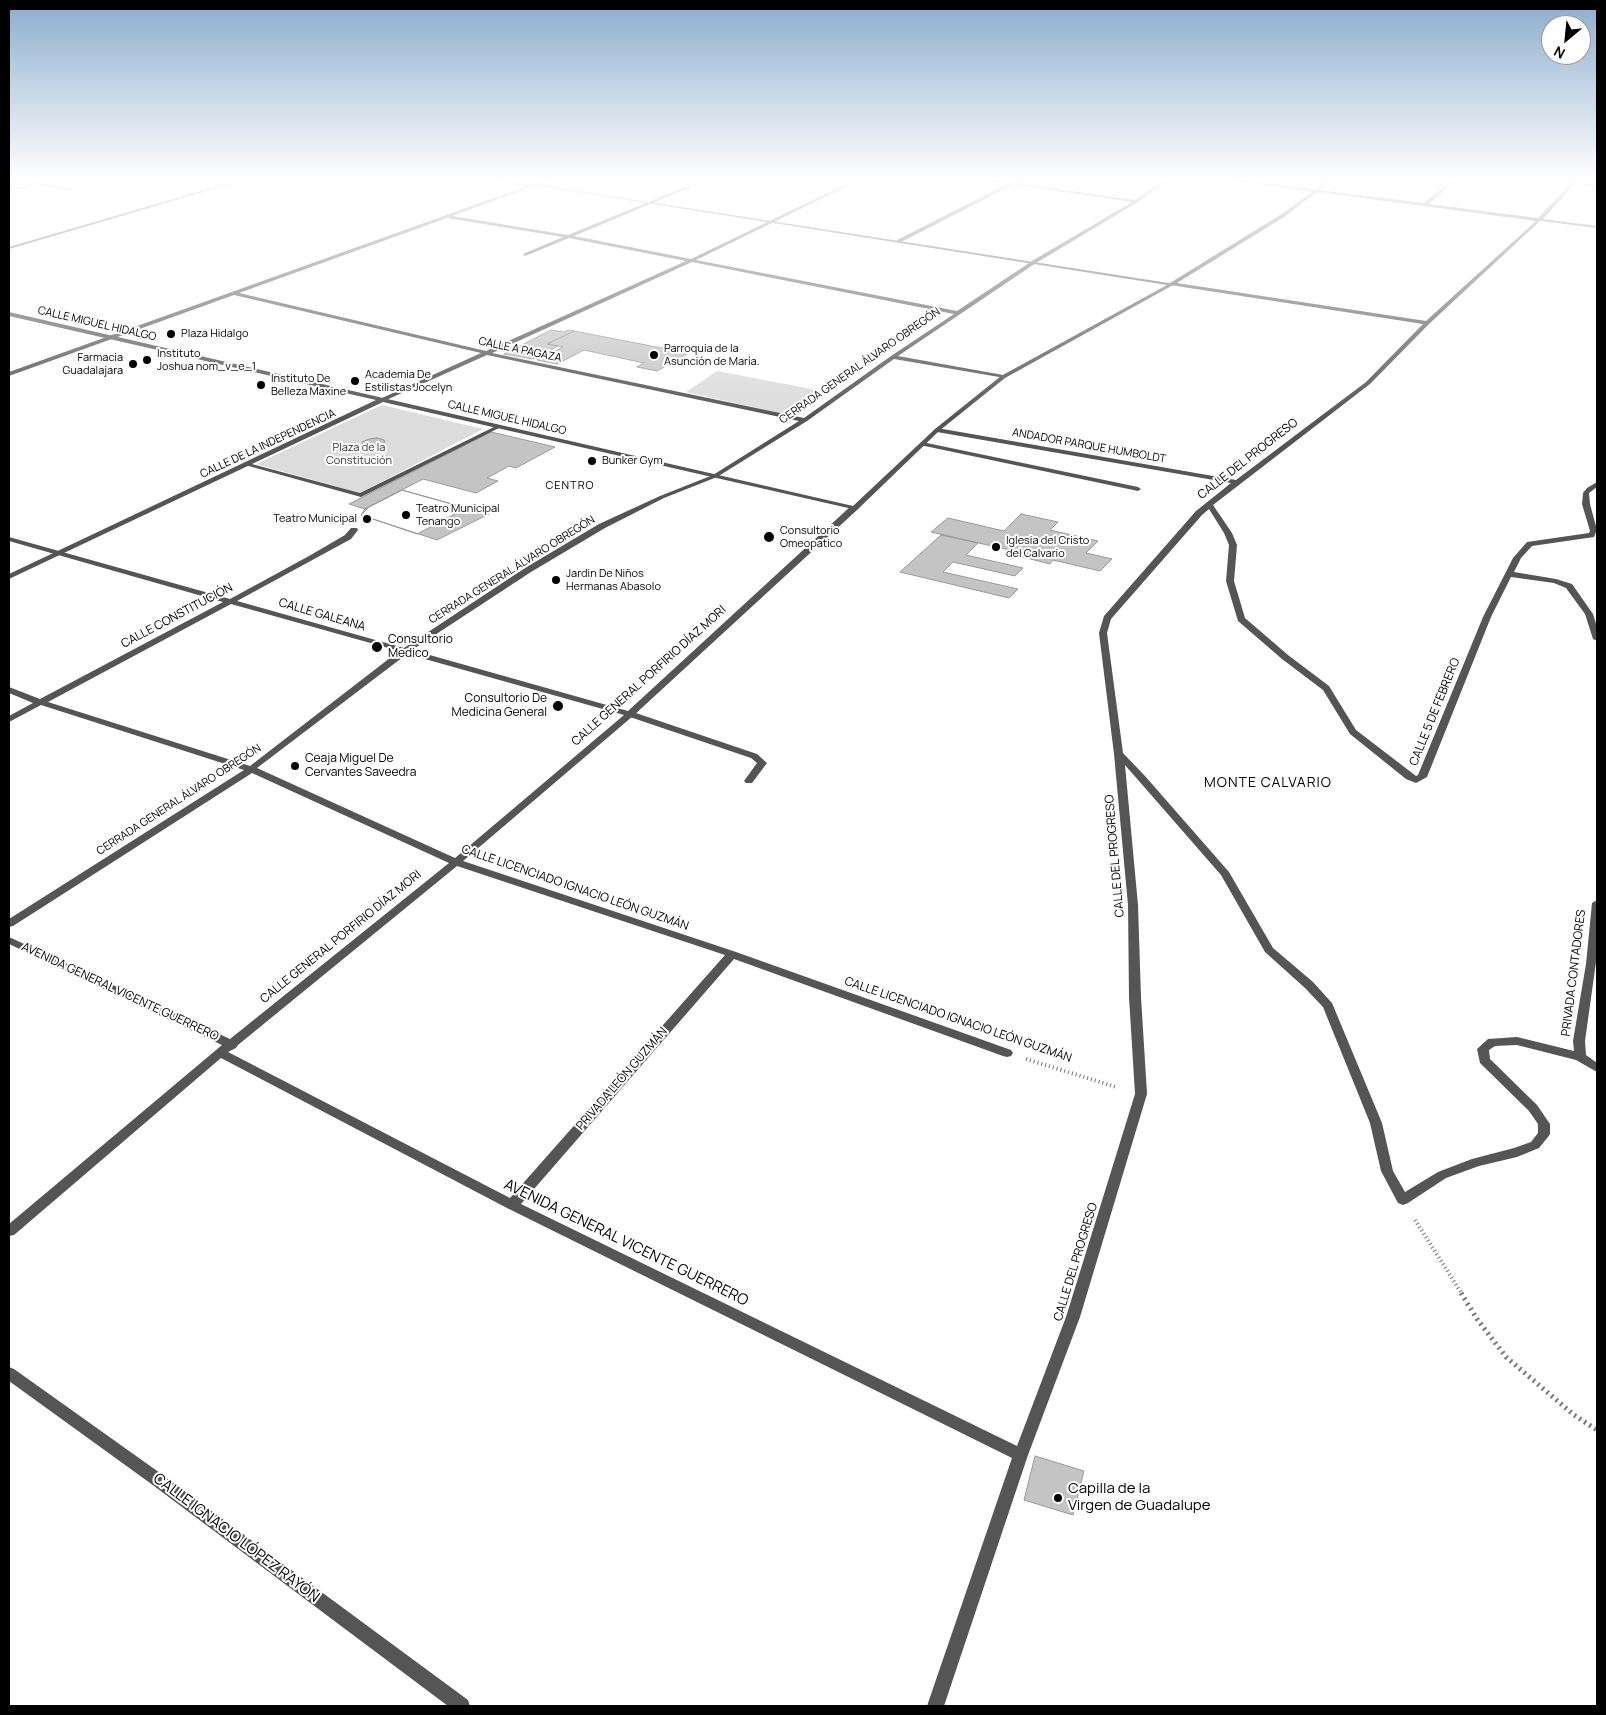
<!DOCTYPE html>
<meta charset="utf-8">
<style>
body{margin:0}
#map{position:relative;width:1606px;height:1715px;overflow:hidden;background:#fff;font-family:Manrope,sans-serif}
canvas{display:block}
.frame{position:absolute;inset:0;border:10px solid #000;pointer-events:none}
.north{position:absolute;left:1541px;top:15px;width:50px;height:50px;box-sizing:border-box;background:#fff;border:1px solid #999;border-radius:50%;rotate:208deg;font-size:14px;font-weight:700;line-height:20px;text-align:center;color:#000}
.north::after{content:'';display:block;margin:auto;width:18px;height:22px;background:#000;clip-path:polygon(50% 0,100% 100%,50% 72%,0 100%)}
</style>
<div id="map">
<canvas width="1606" height="1715"></canvas>
<div class="frame"></div>
<div class="north">N</div>
</div>
<script>
const c = document.querySelector('canvas').getContext('2d');
c.lineJoin = 'round';
function fillPath(path, color) {
  c.fillStyle = color;
  c.fill(path, 'evenodd');
}
function toPath(rows) {
  const path = new Path2D();
  for (const r of rows) {
    path.moveTo(r[0], r[1]);
    for (let i = 2; i < r.length; i += 2) path.lineTo(r[i], r[i + 1]);
  }
  return path;
}
function trace(path, color, width, dash) {
  c.strokeStyle = color;
  c.lineWidth = width;
  c.lineCap = dash ? 'butt' : 'round';
  c.setLineDash(dash || []);
  c.stroke(path);
}
function label(font, color, halo, rows, align = 'center') {
  c.font = font + ' Manrope,sans-serif';
  c.lineWidth = 4;
  c.setLineDash([]);
  c.textBaseline = 'middle';
  c.strokeStyle = halo;
  c.fillStyle = color;
  for (const [text, x, y, turn = 0] of rows) {
    c.save();
    c.translate(x, y);
    c.rotate((+turn || 0) * Math.PI / 180);
    c.textAlign = isNaN(turn) ? turn : align;
    if (halo) c.strokeText(text, 0, 0);
    c.fillText(text, 0, 0);
    c.restore();
  }
}
fillPath(toPath([
 [717,371,817,390,784,414,686,392],
 [382,405,483,429,360,493,256,464]
]), '#dcdcdc');
const building = toPath([
 [551,330,564,332,568,330,574,331,547,344,558,346,533,359,504,354,551,330],
 [574,331,672,350,681,345,697,348,657,371,637,367,644,363,584,350,557,364,537,360,563,347,547,344,574,331],
 [491,432,555,447,516,468,509,466,487,478,498,481,476,493,423,479,365,509,349,504,491,432],
 [377,438,384,440,385,442,379,446,363,445,362,442,369,439,377,438],
 [402,490,466,508,489,514,437,540,361,515,370,506,402,490],
 [402,490,466,508,417,534,361,515,365,509,402,490],
 [1021,514,1058,522,1050,530,1098,541,1086,553,1112,559,1100,571,1053,560,1050,564,1015,555,1018,552,931,532,948,518,1004,531,1021,514],
 [941,535,978,543,966,555,1023,568,1015,576,953,562,943,572,1018,589,1009,598,900,572,941,535],
 [1035,1456,1084,1471,1073,1515,1024,1500,1035,1456]
]);
fillPath(building, '#c4c4c4');
trace(building, '#999', 1);
trace(toPath([
 [1026,1059,1116,1087],
 [1415,1220,1462,1294]
]), '#777', 4, [1, 3]);
trace(toPath([
 [1461,1293,1477,1319,1506,1357,1574,1415,1597,1430]
]), '#777', 5, [2, 4]);
fillPath(toPath([
 [630,711,757,754,767,763,752,783,746,783,744,781,757,763,751,758,627,716,626,714,627,712,630,711]
]), '#555');
fillPath(toPath([
 [10,178,20,178,74,190,72,191,36,184,9,192,9,190,32,183,10,178],
 [244,178,252,178,9,249,9,247,244,178],
 [479,178,493,178,536,185,452,216,568,235,706,178,713,178,574,236,691,259,858,178,864,178,696,260,957,311,1032,261,1132,202,1013,185,901,242,897,242,897,240,1007,184,970,178,984,178,1011,182,1019,178,1025,178,1017,183,1135,200,1166,178,1171,178,1138,202,1036,263,898,356,1003,375,1006,377,1005,378,894,359,807,421,717,477,664,498,605,528,531,572,412,650,628,711,851,506,857,506,857,510,633,716,463,861,736,952,1011,1050,1013,1053,1011,1056,1007,1057,1003,1056,734,959,521,1204,1017,1446,1066,1317,1135,1094,1129,997,1128,905,1114,754,1099,633,1104,616,1196,511,1231,483,937,432,934,430,937,428,1236,480,1366,382,1423,324,1170,285,1170,283,1280,215,1312,192,1214,178,1229,178,1315,189,1330,178,1335,178,1320,190,1424,203,1453,178,1458,178,1429,204,1538,218,1576,178,1581,178,1577,182,1597,185,1597,187,1575,184,1543,219,1597,226,1597,228,1540,221,1429,324,1370,384,1213,505,1232,533,1237,545,1234,581,1245,618,1288,655,1329,686,1356,730,1416,776,1418,775,1483,617,1513,558,1527,542,1589,533,1590,531,1582,504,1583,493,1587,488,1597,482,1597,487,1589,493,1590,504,1597,530,1594,537,1532,546,1521,558,1514,572,1556,579,1572,584,1593,614,1597,627,1597,641,1593,639,1585,614,1566,588,1554,583,1511,577,1491,617,1427,777,1416,783,1406,779,1350,734,1323,690,1282,659,1238,621,1226,581,1229,545,1224,533,1209,509,1202,515,1111,619,1107,633,1123,753,1145,776,1229,872,1273,948,1313,982,1332,1003,1382,1123,1393,1171,1405,1192,1438,1172,1472,1159,1514,1148,1531,1142,1538,1133,1538,1124,1529,1111,1480,1063,1477,1049,1488,1039,1517,1037,1574,1051,1573,1041,1586,964,1592,903,1597,900,1597,955,1585,1041,1586,1055,1597,1063,1597,1072,1576,1060,1517,1045,1495,1046,1489,1050,1490,1059,1537,1105,1550,1124,1550,1134,1548,1137,1539,1148,1517,1157,1479,1166,1446,1178,1408,1203,1403,1205,1398,1203,1381,1171,1370,1123,1323,1007,1305,988,1265,952,1221,875,1125,765,1138,905,1141,997,1147,1094,1080,1317,1028,1455,944,1706,927,1706,1012,1458,507,1208,221,1058,14,1235,9,1236,9,1224,222,1045,9,944,9,937,230,1039,449,863,252,773,13,926,9,927,9,919,244,770,41,705,9,722,9,716,33,703,9,693,9,687,40,699,223,602,9,541,9,537,230,599,309,556,345,535,351,528,357,528,358,530,351,539,237,601,404,648,525,568,599,524,660,496,713,475,799,421,487,355,384,401,382,400,382,398,481,353,234,295,9,376,9,372,527,186,479,178],
 [1317,192,1536,221,1426,321,1177,283,1284,217,1317,192],
 [447,218,563,237,523,254,525,256,569,238,686,261,486,351,239,293,447,218],
 [692,262,954,314,891,356,804,418,492,353,692,262],
 [231,604,399,651,250,766,48,702,231,604],
 [407,654,624,715,455,858,257,768,407,654],
 [457,866,725,955,510,1198,228,1052,236,1048,238,1045,457,866],
 [496,426,501,427,361,497,245,465,248,463,360,493,496,426],
 [922,442,1138,487,1141,489,1138,491,920,445,920,443,922,442],
 [9,1367,14,1369,160,1473,468,1700,470,1706,448,1706,150,1483,9,1381,9,1367]
]), '#555');
fillPath(toPath([
 [549,178,556,178,540,185,1175,284,1005,378,939,431,857,510,383,402,9,579,9,574,376,400,9,316,9,312,853,506,935,429,1001,376,1167,285,532,185,549,178]
]), '#555');
const sky = c.createLinearGradient(0, 0, 0, 418);
sky.addColorStop(0, '#8cadcc');
sky.addColorStop(0.43, '#fff');
sky.addColorStop(1, '#ffffff00');
c.fillStyle = sky;
c.fillRect(0, 0, 1606, 418);
for (const [x, y, r, color] of [
 [171,334,5,"#000"],
 [654,355,5,"#000"],
 [147,360,5,"#000"],
 [133,364,5,"#000"],
 [355,381,5,"#000"],
 [261,385,5,"#000"],
 [592,461,5,"#000"],
 [406,515,5,"#000"],
 [367,519,5,"#000"],
 [769,537,6,"#000"],
 [996,547,5,"#000"],
 [556,580,5,"#000"],
 [377,647,6,"#000"],
 [558,706,6,"#000"],
 [295,766,5,"#000"],
 [1058,1498,5,"#000"]
]) {
  const dot = new Path2D();
  dot.arc(x, y, r, 0, 2 * Math.PI);
  c.fillStyle = color;
  c.fill(dot);
  trace(dot, '#fff', 2);
}
label('11px', '#000', '#fff', [
 ["CALLE MIGUEL HIDALGO",97,324,13],
 ["CALLE A PAGAZA",520,350,12],
 ["CERRADA GENERAL ÁLVARO OBREGÓN",860,366,-35],
 ["CALLE MIGUEL HIDALGO",507,418,13],
 ["CALLE DE LA INDEPENDENCIA",268,444,-25],
 ["ANDADOR PARQUE HUMBOLDT",1089,446,10],
 ["CERRADA GENERAL ÁLVARO OBREGÓN",512,570,-32],
 ["CERRADA GENERAL ÁLVARO OBREGÓN",179,800,-33]
]);
label('11px', '#000', '#fff', [
 ["Plaza Hidalgo",181,334],
 ["Parroquia de la",664,349],
 ["Asunción de María.",664,362],
 ["Instituto",157,354],
 ["Joshua nom_v_e_1",157,367],
 ["Farmacia",123,358,"right"],
 ["Guadalajara",123,371,"right"],
 ["Academia De",365,375],
 ["Estilistas Jocelyn",365,388],
 ["Instituto De",271,379],
 ["Belleza Maxine",271,392],
 ["Bunker Gym",602,461],
 ["Teatro Municipal",416,509],
 ["Tenango",416,522],
 ["Teatro Municipal",357,519,"right"],
 ["Consultorio",780,531],
 ["Omeopatico",780,544],
 ["Iglesia del Cristo",1006,541],
 ["del Calvario",1006,554],
 ["Jardin De Niños",566,574],
 ["Hermanas Abasolo",566,587]
], 'left');
label('11px', '#333', '#fff', [
 ["Plaza de la",359,448],
 ["Constitución",359,461]
]);
c.letterSpacing = '1px';
label('11px', '#000', '#fff', [
 ["CENTRO",570,486]
]);
c.letterSpacing = '0px';
label('12px', '#000', '#fff', [
 ["CALLE DEL PROGRESO",1248,459,-38],
 ["CALLE GALEANA",322,615,16],
 ["CALLE CONSTITUCIÓN",177,616,-28],
 ["CALLE GENERAL PORFIRIO DÍAZ MORI",649,676,-42],
 ["CALLE 5 DE FEBRERO",1435,712,-68],
 ["CALLE DEL PROGRESO",1115,856,-95],
 ["CALLE LICENCIADO IGNACIO LEÓN GUZMÁN",575,888,19],
 ["CALLE GENERAL PORFIRIO DÍAZ MORI",341,937,-39],
 ["PRIVADA CONTADORES",1574,973,-83],
 ["AVENIDA GENERAL VICENTE GUERRERO",120,992,25],
 ["CALLE LICENCIADO IGNACIO LEÓN GUZMÁN",958,1020,19],
 ["PRIVADA LEÓN GUZMÁN",622,1079,-49],
 ["CALLE DEL PROGRESO",1076,1262,-73]
]);
label('12px', '#000', '#fff', [
 ["Consultorio",388,640],
 ["Medico",388,654],
 ["Consultorio De",547,699,"right"],
 ["Medicina General",547,713,"right"],
 ["Ceaja Miguel De",305,759],
 ["Cervantes Saveedra",305,773]
], 'left');
c.letterSpacing = '1px';
label('14px', '#000', '#fff', [
 ["MONTE CALVARIO",1268,783]
]);
c.letterSpacing = '0px';
label('15px', '#000', '#fff', [
 ["AVENIDA GENERAL VICENTE GUERRERO",626,1243,26],
 ["CALLE IGNACIO LÓPEZ RAYÓN",236,1538,37]
]);
label('15px', '#000', '#fff', [
 ["Capilla de la",1068,1489],
 ["Virgen de Guadalupe",1068,1506]
], 'left');
</script>
